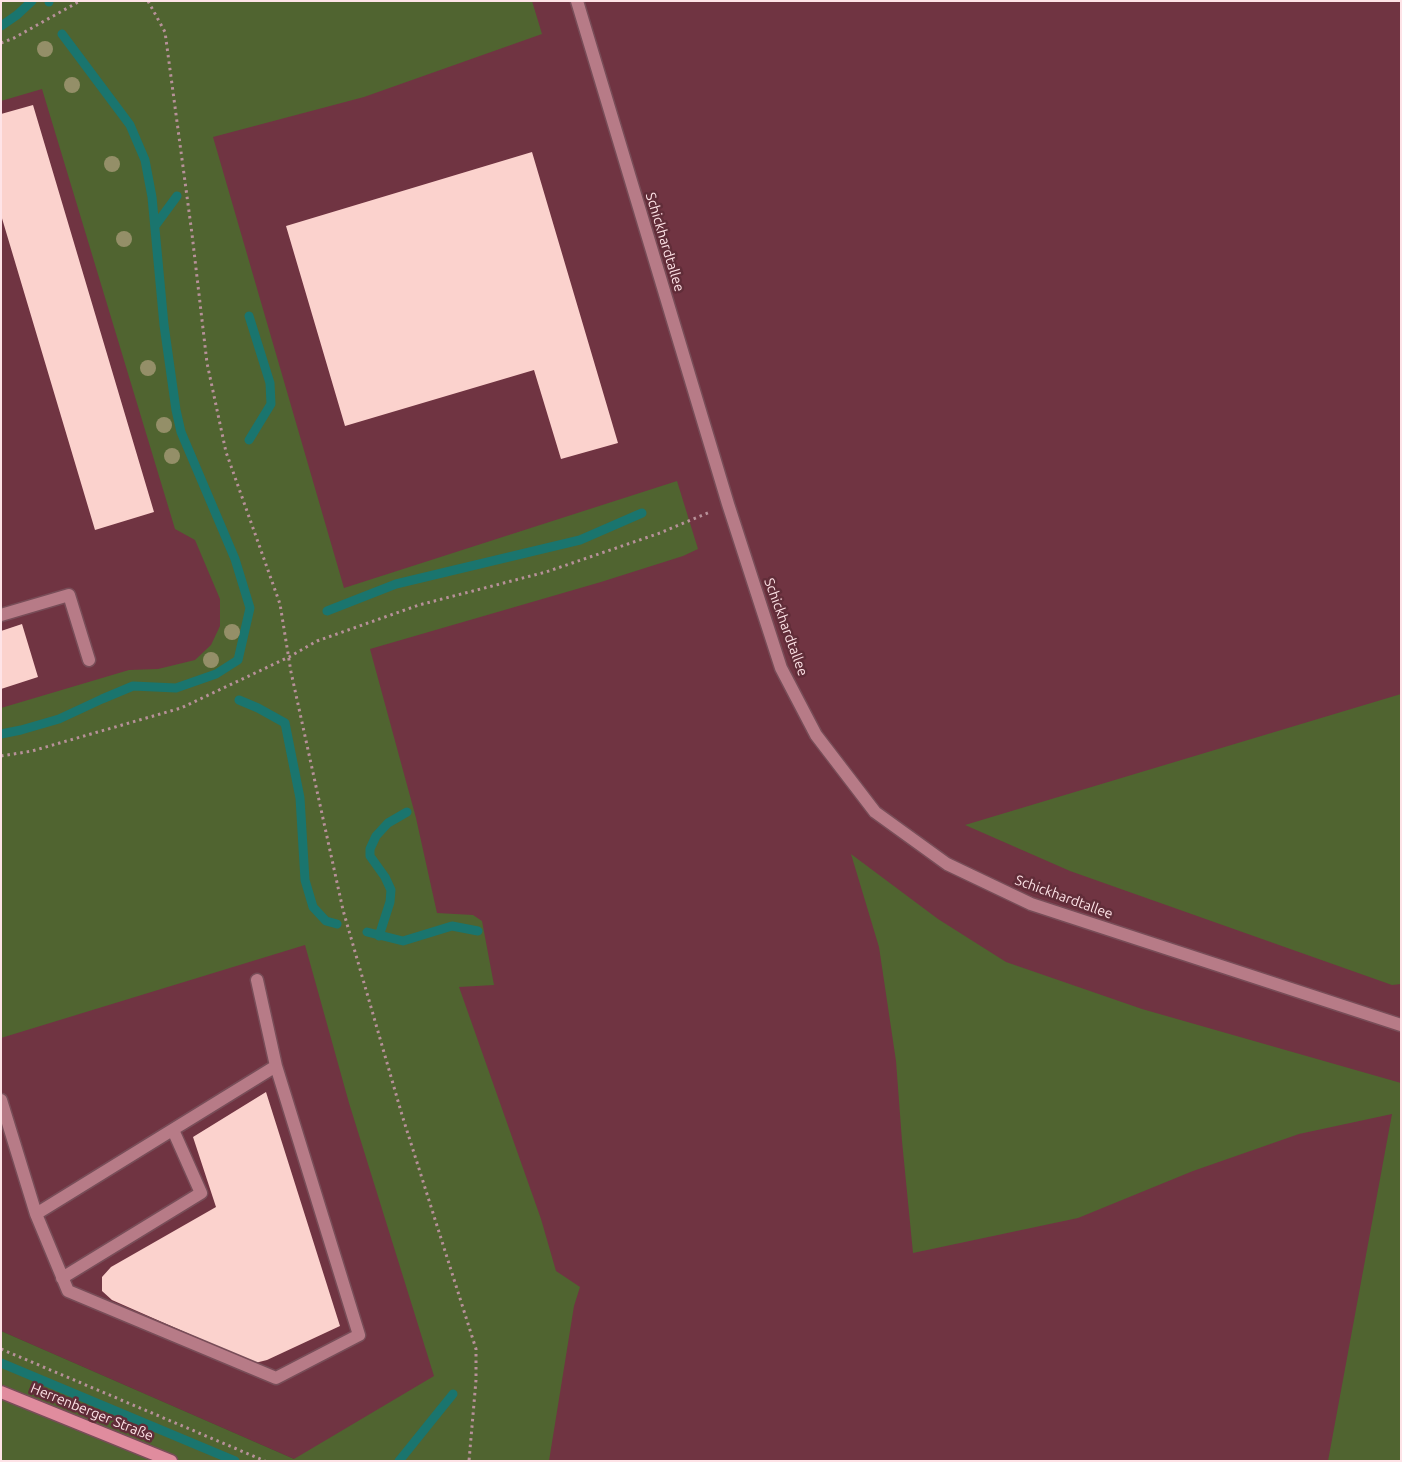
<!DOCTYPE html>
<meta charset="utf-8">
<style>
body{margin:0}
#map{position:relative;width:1402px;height:1462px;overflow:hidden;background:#612d39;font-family:Ubuntu,sans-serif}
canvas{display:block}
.frame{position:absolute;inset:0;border:2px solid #fee3e7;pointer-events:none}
</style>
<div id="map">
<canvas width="1402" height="1462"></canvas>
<div class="frame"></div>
</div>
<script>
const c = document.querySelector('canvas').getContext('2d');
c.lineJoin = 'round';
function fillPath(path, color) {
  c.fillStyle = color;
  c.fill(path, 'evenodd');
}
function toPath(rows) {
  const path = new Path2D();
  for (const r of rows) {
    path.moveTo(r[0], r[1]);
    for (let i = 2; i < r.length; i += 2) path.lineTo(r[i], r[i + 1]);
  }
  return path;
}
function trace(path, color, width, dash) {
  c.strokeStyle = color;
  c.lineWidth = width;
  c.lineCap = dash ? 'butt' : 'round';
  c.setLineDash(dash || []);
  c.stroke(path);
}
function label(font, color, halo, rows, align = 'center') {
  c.font = font + ' Ubuntu,sans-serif';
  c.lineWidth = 5;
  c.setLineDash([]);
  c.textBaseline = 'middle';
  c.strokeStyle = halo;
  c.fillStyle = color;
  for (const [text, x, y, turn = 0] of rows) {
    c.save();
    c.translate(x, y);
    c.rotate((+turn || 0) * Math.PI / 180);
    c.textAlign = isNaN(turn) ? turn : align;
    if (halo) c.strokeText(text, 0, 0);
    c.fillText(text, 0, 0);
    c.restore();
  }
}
fillPath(toPath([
 [1,1,1401,1,1401,1461,295,1461,294,1459,1,1331]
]), '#703442');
fillPath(toPath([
 [4,1,532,1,542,34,364,97,213,137,344,588,677,481,698,549,683,556,601,582,370,649,416,818,437,913,473,915,482,921,494,985,459,987,541,1219,556,1271,580,1287,574,1306,549,1461,1,1460,1,1331,294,1459,434,1376,349,1103,305,945,1,1038,1,708,129,670,158,669,195,660,211,645,220,626,220,599,195,540,175,529,42,89,1,101,1,3],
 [1401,694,1401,984,1392,985,1070,871,965,825],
 [851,854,938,919,1006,962,1142,1009,1401,1083,1401,1461,1328,1461,1392,1114,1299,1134,1193,1171,1078,1218,913,1253,902,1141,896,1061,879,947]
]), '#506430');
trace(toPath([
 [49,1,49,2],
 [1,26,17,15,32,1],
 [155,226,177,196],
 [249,316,270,383,271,404,249,440],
 [327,611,396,584,580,540,642,513],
 [239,700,258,708,285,723,300,798,305,880,313,907,326,921,337,924],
 [1,734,21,730,59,719,102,699,133,686,176,688,216,674,238,660,250,608,235,559,181,432,176,410,164,325,152,197,145,160,130,125,62,34],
 [367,932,403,941,452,926,478,931],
 [379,936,390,902,391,890,385,877,370,856,370,849,376,836,388,823,407,812],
 [1,1363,235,1461],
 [399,1461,453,1394]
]), '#1a756e', 9);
fillPath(toPath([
 [33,105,154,512,95,530,1,215,1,114],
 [532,152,618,443,561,459,534,370,345,426,286,226],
 [22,624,38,677,1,689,1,631],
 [266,1092,340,1326,267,1360,255,1363,112,1300,102,1291,102,1277,111,1267,216,1207,193,1137]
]), '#fbd2cd');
const service = toPath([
 [1,615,69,595,89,660],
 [257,980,276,1066],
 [1,1100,36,1214,68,1291,276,1378,359,1335,276,1066,36,1214],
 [62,1278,201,1193,173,1130]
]);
const minor = toPath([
 [577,1,728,504,781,668,816,735,875,812,947,864,1031,904,1401,1025]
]);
const primary = toPath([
 [1,1392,171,1461]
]);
trace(service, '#784d58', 15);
trace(minor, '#784d58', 15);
trace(primary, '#784d58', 15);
trace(toPath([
 [148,1,165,32,192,234,207,363,226,452,280,604,291,672,343,910,402,1115,476,1349,476,1380,469,1461],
 [1,43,14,38,80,1],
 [1,756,32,751,181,708,289,657,317,641,419,605,546,572,660,533,710,512],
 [1,1349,265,1461]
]), '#b79199', 3, [2.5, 4]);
trace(service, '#b77b87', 12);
trace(minor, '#b77b87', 12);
trace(primary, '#e08c9e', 12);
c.fillStyle = '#948f68';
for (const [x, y] of [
 [45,49],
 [72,85],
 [112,164],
 [124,239],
 [148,368],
 [164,425],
 [172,456],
 [232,632],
 [211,660]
]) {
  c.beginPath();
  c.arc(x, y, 8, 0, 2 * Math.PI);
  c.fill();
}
label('14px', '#fee3e7', '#612d39', [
 ["Schickhardtallee",665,242,73],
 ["Schickhardtallee",786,627,70],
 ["Schickhardtallee",1064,897,20],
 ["Herrenberger Straße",92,1412,22]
]);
</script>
